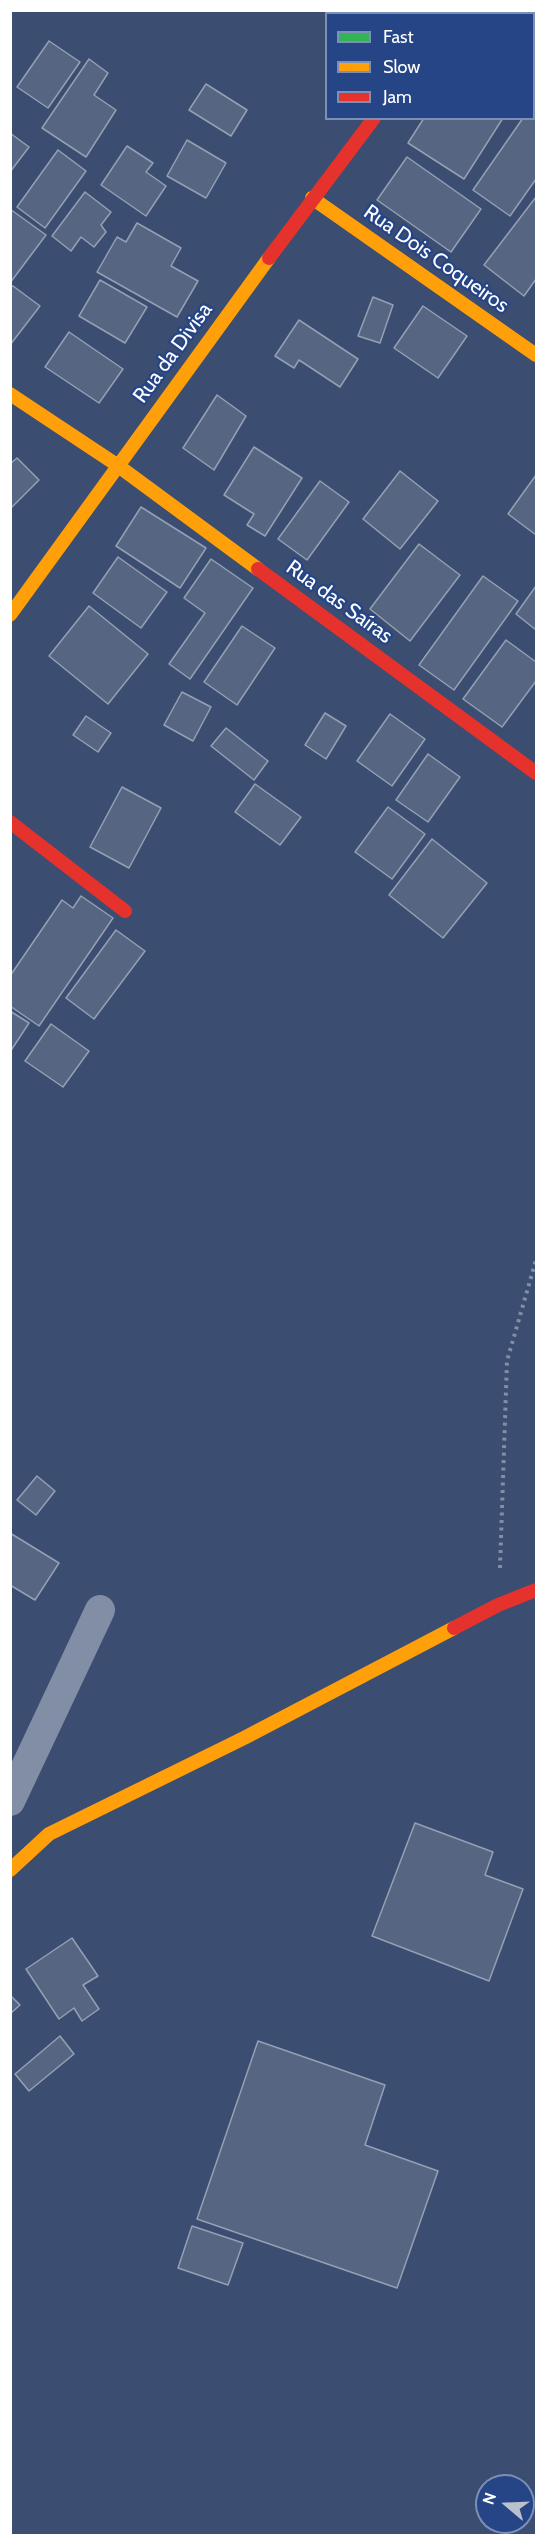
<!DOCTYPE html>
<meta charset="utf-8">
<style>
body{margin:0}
#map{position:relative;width:547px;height:2546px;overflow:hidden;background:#3b4d71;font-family:Cabin,sans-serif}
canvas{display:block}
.frame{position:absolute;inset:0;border:12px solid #fff;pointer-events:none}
.legend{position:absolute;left:325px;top:12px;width:210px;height:108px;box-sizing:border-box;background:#254587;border:2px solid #7c8fb7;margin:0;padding:8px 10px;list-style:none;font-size:18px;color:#fff}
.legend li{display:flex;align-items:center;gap:12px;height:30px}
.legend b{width:30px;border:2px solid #7c8fb7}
.north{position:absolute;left:475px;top:2474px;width:60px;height:60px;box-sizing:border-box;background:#254587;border:2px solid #7c8fb7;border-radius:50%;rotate:289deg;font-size:16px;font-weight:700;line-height:24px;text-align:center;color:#fff}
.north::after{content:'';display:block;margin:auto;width:21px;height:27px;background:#bac1cd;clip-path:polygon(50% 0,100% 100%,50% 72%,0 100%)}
</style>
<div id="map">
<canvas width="547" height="2546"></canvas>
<div class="frame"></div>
<ul class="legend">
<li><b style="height:8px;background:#30b455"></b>Fast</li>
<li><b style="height:8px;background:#ff9f0a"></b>Slow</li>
<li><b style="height:8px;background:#e5322d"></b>Jam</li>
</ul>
<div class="north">N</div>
</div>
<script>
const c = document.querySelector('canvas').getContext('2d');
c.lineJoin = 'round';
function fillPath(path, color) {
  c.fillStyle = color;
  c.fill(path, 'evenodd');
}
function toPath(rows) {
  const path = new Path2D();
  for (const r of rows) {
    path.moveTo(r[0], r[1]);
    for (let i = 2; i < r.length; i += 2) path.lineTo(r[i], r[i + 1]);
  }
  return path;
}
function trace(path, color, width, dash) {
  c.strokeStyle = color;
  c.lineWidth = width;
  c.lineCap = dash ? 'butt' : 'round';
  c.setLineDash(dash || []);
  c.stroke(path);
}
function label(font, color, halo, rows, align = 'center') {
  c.font = font + ' Cabin,sans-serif';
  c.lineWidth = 4.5;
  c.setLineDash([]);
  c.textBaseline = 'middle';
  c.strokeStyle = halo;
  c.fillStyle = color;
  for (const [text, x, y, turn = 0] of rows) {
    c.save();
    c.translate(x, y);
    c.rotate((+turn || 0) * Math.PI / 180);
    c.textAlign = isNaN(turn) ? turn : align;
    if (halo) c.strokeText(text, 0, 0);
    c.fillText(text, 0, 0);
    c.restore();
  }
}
const building = toPath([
 [520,10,536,10,536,28,534,26,534,14,519,14,520,10],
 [49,41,80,62,48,108,17,87,49,41],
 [89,59,108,73,94,95,116,110,86,157,42,128,89,59],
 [206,84,247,110,231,136,189,110,206,84],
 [536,100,536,179,510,216,473,190,523,118,534,118,534,104,536,100],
 [424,118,503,118,464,179,408,143,424,118],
 [10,133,29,147,10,172,10,133],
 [187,140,226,163,206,198,167,176,187,140],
 [127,146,153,163,146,172,166,186,146,216,101,185,127,146],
 [58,150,86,171,45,228,17,207,58,150],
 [407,157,481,209,451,252,377,200,407,157],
 [85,192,111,212,101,225,106,232,94,247,81,237,71,251,52,236,85,192],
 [536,197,536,279,524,296,484,265,536,197],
 [10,209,46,235,10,283,10,209],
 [137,223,181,248,171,266,198,281,177,317,97,272,117,237,126,242,137,223],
 [100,280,147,307,125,343,79,316,100,280],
 [13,286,40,306,10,345,10,288,13,286],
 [373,297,393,305,380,343,358,336,373,297],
 [423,306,467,336,438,378,394,348,423,306],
 [299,320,358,359,340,387,299,360,294,368,275,356,299,320],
 [69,332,123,369,99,403,45,367,69,332],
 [217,395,246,416,214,470,183,448,217,395],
 [254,447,302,478,265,536,247,525,254,514,224,495,254,447],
 [17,458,39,480,10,509,10,464,17,458],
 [400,471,438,501,400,549,363,519,400,471],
 [536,475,536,535,508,514,536,475],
 [320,481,349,502,307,560,278,539,320,481],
 [141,507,206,548,180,588,116,546,141,507],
 [419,544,460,575,410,641,370,609,419,544],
 [118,557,167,592,141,628,93,593,118,557],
 [211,559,253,588,190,679,169,664,205,613,184,598,211,559],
 [483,576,518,601,454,690,419,665,483,576],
 [536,586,536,630,516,614,536,586],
 [89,606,148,654,108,704,49,656,89,606],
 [242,626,275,648,237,705,204,682,242,626],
 [506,640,536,662,536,681,502,727,463,699,506,640],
 [182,692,211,707,193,741,164,725,182,692],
 [325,713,346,726,326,759,305,745,325,713],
 [390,714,425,739,392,786,357,761,390,714],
 [86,716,111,733,98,752,73,735,86,716],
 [226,728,268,761,254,780,211,746,226,728],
 [428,754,460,777,428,822,396,800,428,754],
 [255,784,301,817,280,845,235,812,255,784],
 [122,787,161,808,129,868,90,847,122,787],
 [388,807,425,834,392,879,355,852,388,807],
 [432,839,487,883,443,938,389,895,432,839],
 [81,896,113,918,39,1026,10,1006,10,976,62,900,73,908,81,896],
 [116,930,145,951,94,1019,66,998,116,930],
 [10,1011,29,1023,10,1052,10,1011],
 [51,1024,89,1051,63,1087,25,1061,51,1024],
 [37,1476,55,1491,36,1515,17,1500,37,1476],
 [10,1533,59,1563,35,1600,10,1585,10,1533],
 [415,1823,493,1852,485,1875,523,1889,489,1981,372,1936,415,1823],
 [72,1938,98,1976,83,1985,99,2009,82,2021,74,2008,59,2019,26,1969,72,1938],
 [10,1995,20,2005,10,2014,10,1995],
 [60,2036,74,2054,29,2091,15,2074,60,2036],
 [258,2041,385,2085,365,2145,438,2171,397,2288,197,2219,258,2041],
 [192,2226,243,2243,228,2285,178,2268,192,2226]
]);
fillPath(building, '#566581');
trace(building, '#95a0b4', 1.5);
trace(toPath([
 [500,1568,507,1361,536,1260]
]), '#828ea6', 4, [3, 4.5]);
trace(toPath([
 [10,1801,100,1610]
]), '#828ea6', 30);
trace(toPath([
 [455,14,457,10]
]), '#30b455', 14);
trace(toPath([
 [312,198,536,355],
 [10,394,117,465,258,569],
 [10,615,269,258],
 [10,1870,49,1834,244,1738,454,1628]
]), '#ff9f0a', 14);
trace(toPath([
 [269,258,374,118],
 [258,569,536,773],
 [10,822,125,911],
 [454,1628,498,1605,536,1590]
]), '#e5322d', 14);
label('21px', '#fff', '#254587', [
 ["Rua Dois Coqueiros",436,259,35],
 ["Rua da Divisa",173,353,-54],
 ["Rua das Saíras",339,602,36]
]);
</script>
